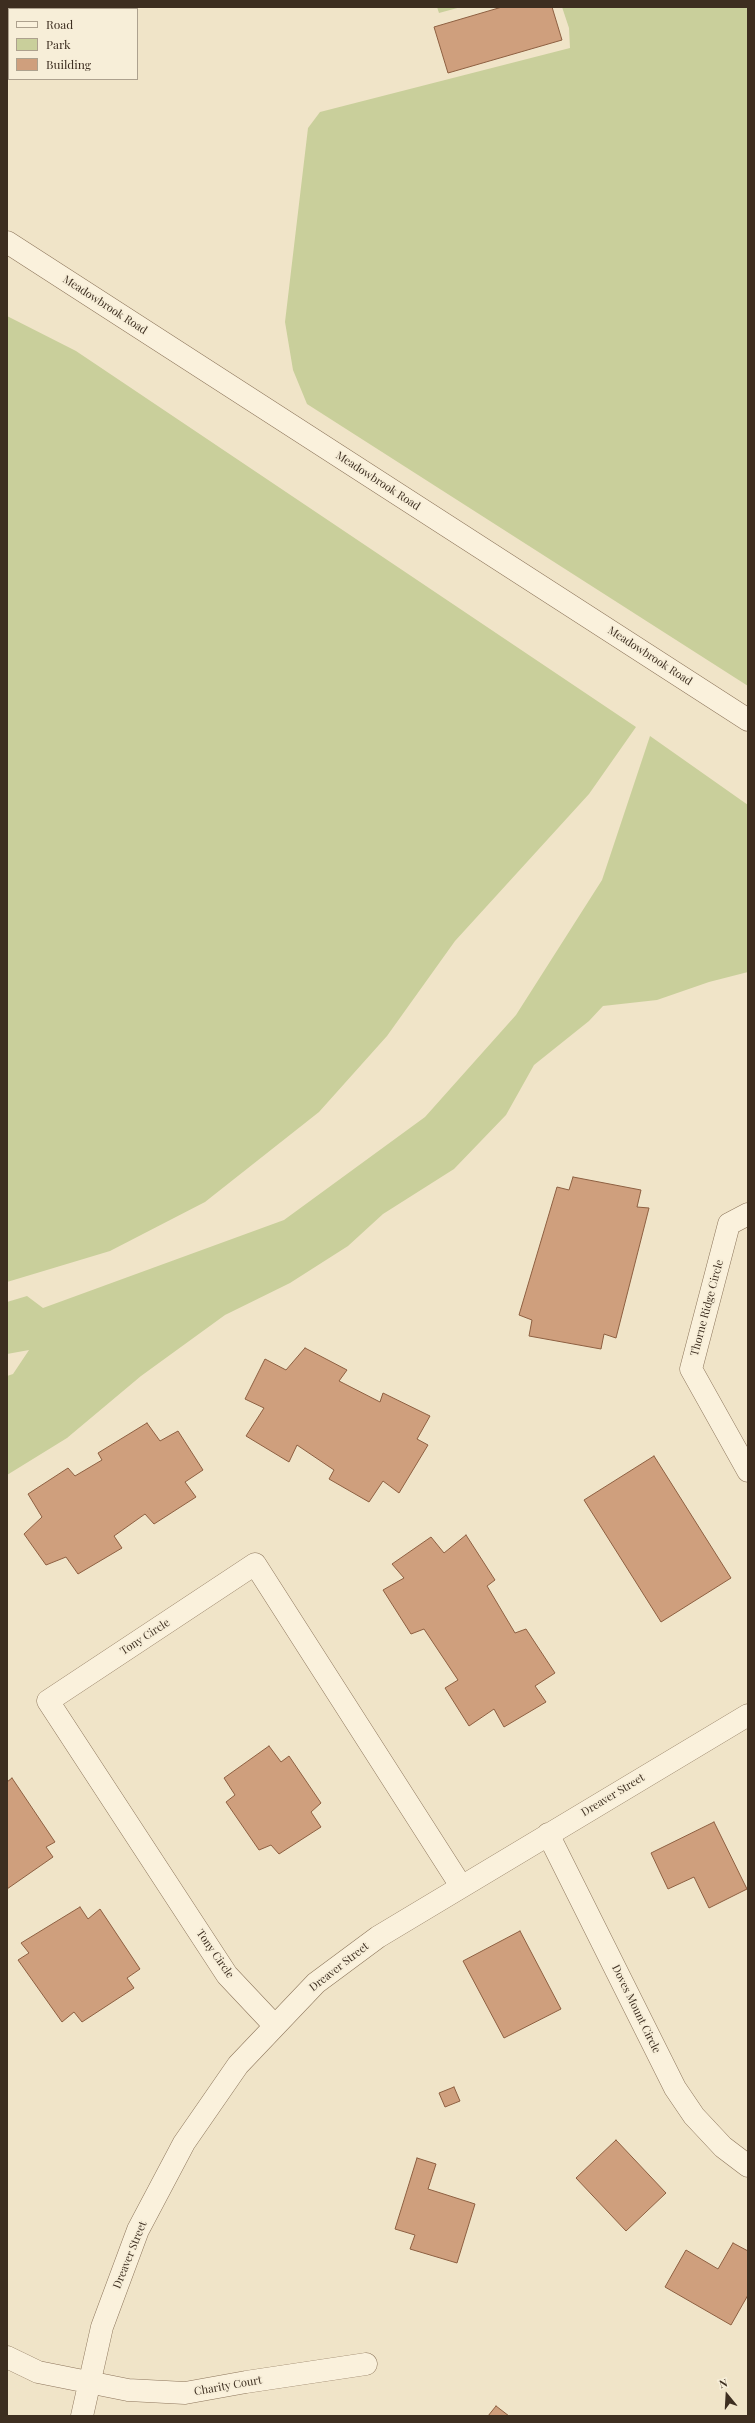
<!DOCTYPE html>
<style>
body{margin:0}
#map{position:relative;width:755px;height:2423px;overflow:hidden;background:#f0e4c8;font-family:"Playfair Display",serif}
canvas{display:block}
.frame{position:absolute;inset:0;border:8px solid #3d2e20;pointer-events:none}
.legend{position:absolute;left:8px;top:8px;width:130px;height:72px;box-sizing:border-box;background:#f7eed8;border:1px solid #ada18e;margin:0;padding:5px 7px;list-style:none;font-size:12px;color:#3d2e20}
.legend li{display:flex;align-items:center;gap:8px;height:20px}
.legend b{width:20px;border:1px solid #ada18e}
.north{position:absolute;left:707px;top:2375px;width:40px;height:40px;-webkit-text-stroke:3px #f7eed8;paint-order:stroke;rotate:342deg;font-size:11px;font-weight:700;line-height:16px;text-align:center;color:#3d2e20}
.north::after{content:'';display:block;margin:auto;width:14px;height:18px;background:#3d2e20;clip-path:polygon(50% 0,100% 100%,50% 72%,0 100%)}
</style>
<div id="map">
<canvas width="755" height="2423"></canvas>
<div class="frame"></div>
<ul class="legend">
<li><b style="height:5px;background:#faf1dc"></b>Road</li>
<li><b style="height:11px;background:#c9cf9b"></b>Park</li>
<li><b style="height:11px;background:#cf9f7d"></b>Building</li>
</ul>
<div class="north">N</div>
</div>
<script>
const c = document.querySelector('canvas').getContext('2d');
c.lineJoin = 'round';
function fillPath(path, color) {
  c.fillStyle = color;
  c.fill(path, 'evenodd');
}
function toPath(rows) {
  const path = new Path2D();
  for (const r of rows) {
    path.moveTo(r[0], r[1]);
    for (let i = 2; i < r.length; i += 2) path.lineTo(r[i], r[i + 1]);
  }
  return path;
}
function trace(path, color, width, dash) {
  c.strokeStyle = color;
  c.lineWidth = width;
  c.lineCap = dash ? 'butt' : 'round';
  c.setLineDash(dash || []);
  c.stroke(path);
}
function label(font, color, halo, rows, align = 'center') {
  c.font = font + ' "Playfair Display",serif';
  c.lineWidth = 3.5;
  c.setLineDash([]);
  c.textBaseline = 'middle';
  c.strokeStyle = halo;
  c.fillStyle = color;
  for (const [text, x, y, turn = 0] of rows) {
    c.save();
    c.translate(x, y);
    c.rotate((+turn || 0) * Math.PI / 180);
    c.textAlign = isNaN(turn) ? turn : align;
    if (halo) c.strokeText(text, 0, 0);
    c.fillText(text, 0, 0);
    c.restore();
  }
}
fillPath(toPath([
 [437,7,461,7,439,13],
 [562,7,748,7,748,686,307,404,293,370,285,322,308,128,320,112,570,48,569,28],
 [7,316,76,351,636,727,589,794,455,941,387,1036,319,1112,205,1202,110,1251,7,1282],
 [650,736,748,805,748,972,709,982,657,1000,603,1006,589,1021,534,1065,506,1115,454,1169,383,1214,348,1246,290,1283,225,1315,141,1376,67,1438,7,1475,7,1376,13,1374,29,1350,7,1354,7,1302,27,1296,43,1308,284,1220,425,1117,516,1015,602,880]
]), '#c9cf9b');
const building = toPath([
 [502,7,552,7,562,40,448,73,434,27,502,7],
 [573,1177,641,1190,637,1207,649,1208,616,1338,604,1334,601,1349,529,1336,532,1320,519,1315,557,1187,569,1190,573,1177],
 [305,1348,347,1370,339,1381,380,1402,383,1393,430,1416,417,1439,428,1445,399,1493,383,1481,369,1502,329,1479,334,1470,297,1445,289,1462,246,1436,264,1408,245,1399,265,1359,286,1370,305,1348],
 [147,1423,160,1441,178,1431,203,1470,185,1482,196,1497,154,1524,145,1514,114,1536,122,1548,78,1574,66,1557,46,1565,24,1534,42,1517,28,1494,68,1468,75,1476,102,1460,98,1453,147,1423],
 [654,1456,731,1578,661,1622,584,1500,654,1456],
 [466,1535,495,1580,487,1586,515,1633,526,1629,555,1673,535,1686,546,1702,504,1727,494,1709,469,1726,445,1688,458,1680,424,1629,411,1634,383,1590,404,1578,392,1564,431,1537,444,1553,466,1535],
 [269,1746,281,1762,289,1756,321,1803,311,1812,321,1827,279,1854,271,1845,259,1850,226,1802,235,1795,224,1778,269,1746],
 [12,1778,55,1842,46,1847,53,1857,7,1889,7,1782,12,1778],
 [714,1822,747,1889,709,1908,694,1877,668,1889,651,1853,714,1822],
 [80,1907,88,1919,100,1909,140,1969,127,1978,134,1988,82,2022,74,2012,62,2022,18,1960,29,1953,21,1943,80,1907],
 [520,1931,561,2009,504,2038,463,1961,520,1931],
 [454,2087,460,2101,445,2107,439,2093,454,2087],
 [616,2140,666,2193,626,2231,576,2178,616,2140],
 [417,2158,436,2164,428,2189,475,2204,457,2263,410,2249,415,2235,395,2229,417,2158],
 [733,2243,748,2251,748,2295,731,2325,665,2287,686,2250,718,2269,733,2243],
 [496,2406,509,2416,488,2416,496,2406]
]);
fillPath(building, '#cf9f7d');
trace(building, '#8d5f41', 1);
const minor = toPath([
 [7,242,748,720],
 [748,1214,729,1224,691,1369,748,1471],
 [548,1834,675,2088,694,2116,723,2147,748,2166],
 [275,2026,227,1975,48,1701,255,1564,461,1886],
 [7,2357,38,2372,128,2390,185,2393,246,2382,366,2364],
 [82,2416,102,2327,138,2230,184,2143,238,2065,316,1983,378,1937,748,1715]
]);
trace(minor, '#8d765c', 23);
trace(minor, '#faf1dc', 22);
label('11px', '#3d2e20', '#f7eed8', [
 ["Meadowbrook Road",105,305,33],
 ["Meadowbrook Road",378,481,33],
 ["Meadowbrook Road",650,656,33],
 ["Thorne Ridge Circle",707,1308,-75],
 ["Tony Circle",145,1637,-33],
 ["Dreaver Street",613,1795,-31],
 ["Tony Circle",215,1954,55],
 ["Dreaver Street",339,1967,-38],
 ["Doves Mount Circle",636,2009,64],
 ["Dreaver Street",130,2255,-68],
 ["Charity Court",228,2386,-10]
]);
</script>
